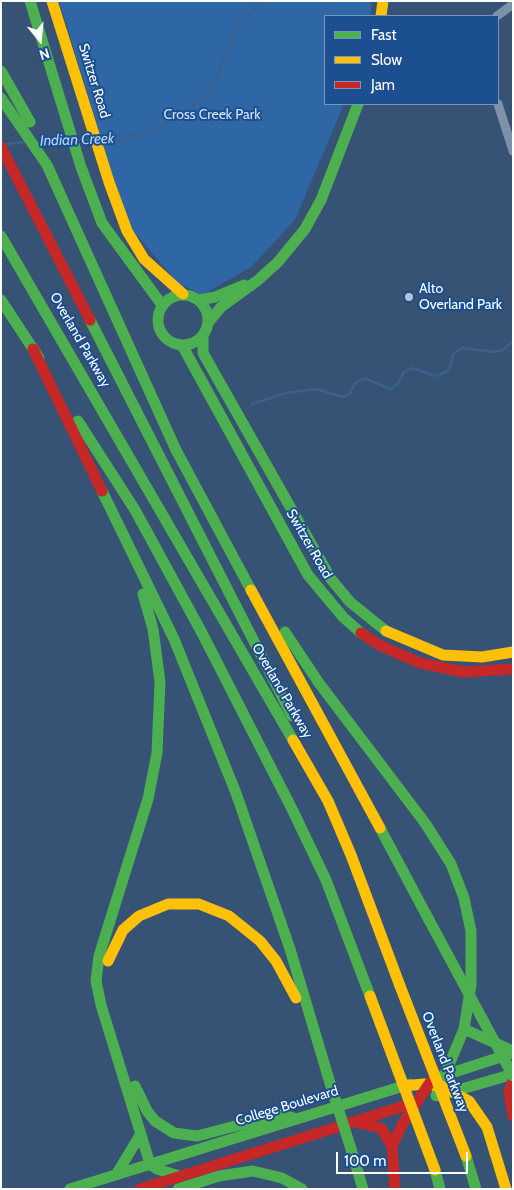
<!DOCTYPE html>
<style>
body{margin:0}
#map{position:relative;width:514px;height:1190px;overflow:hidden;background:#365274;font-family:Cabin,sans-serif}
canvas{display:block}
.frame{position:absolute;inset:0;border:2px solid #fff;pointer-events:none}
.legend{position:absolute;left:324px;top:15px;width:175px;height:90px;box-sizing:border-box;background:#1b4f8f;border:1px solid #7695bc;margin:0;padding:6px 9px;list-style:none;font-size:15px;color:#fff}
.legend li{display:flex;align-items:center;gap:10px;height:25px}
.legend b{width:25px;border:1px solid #7695bc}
.north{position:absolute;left:15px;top:15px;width:50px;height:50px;-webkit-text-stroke:4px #1b4f8f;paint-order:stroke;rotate:163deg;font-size:14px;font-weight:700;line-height:20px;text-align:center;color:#fff}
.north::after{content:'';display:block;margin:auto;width:18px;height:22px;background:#fff;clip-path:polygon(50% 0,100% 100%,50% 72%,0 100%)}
.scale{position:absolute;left:336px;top:1152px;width:132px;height:22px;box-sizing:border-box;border:2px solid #fff;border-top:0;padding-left:6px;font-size:15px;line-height:18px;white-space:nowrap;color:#fff;-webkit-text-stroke:4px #1b4f8f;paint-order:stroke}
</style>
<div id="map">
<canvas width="514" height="1190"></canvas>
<div class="frame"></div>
<ul class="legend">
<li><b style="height:6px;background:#4caf50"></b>Fast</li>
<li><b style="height:6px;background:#ffc107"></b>Slow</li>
<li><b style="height:6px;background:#c62828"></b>Jam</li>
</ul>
<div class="north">N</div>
<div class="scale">100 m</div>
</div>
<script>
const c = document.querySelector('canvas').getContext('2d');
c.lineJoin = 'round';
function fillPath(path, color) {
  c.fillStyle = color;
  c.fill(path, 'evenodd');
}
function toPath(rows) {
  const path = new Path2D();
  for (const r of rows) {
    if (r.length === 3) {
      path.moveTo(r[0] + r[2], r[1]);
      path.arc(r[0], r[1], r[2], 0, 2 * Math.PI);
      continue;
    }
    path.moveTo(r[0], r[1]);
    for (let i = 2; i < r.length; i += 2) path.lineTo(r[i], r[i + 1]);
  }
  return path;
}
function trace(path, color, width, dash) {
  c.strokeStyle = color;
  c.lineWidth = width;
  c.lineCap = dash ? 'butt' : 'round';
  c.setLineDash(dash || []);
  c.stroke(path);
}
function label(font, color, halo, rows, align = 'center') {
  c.font = font + ' Cabin,sans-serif';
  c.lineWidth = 4;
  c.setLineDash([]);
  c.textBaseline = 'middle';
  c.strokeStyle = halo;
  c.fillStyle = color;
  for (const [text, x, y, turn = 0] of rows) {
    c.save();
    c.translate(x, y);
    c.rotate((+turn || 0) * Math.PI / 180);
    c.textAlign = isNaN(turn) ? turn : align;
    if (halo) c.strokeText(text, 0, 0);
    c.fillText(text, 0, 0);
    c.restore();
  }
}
fillPath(toPath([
 [59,1,372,1,370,16,325,16,325,104,344,104,295,220,251,267,202,295,178,283,128,225]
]), '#2f66a5');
trace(toPath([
 [77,140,91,140],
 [99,140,116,140,151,132,183,115,213,87,237,24,265,1],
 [42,141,69,139],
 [7,144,24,142],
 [252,404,286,393,316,389,343,397,350,394,355,383,365,378,390,389,397,385,404,372,412,368,435,376,446,372,450,367,453,354,462,348,495,352,503,350,513,341]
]), '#3b618d', 2.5);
trace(toPath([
 [497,16,513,4],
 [498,104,513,151]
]), '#7d92a8', 9);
trace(toPath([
 [30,1,81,167,102,223,162,305],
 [1,71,30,122],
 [1,98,47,165,176,450,251,590],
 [1,236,293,740],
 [183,320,25],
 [1,300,39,358],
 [199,300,215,297,244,285],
 [90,320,292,716],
 [208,323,221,307,257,281,278,262,305,229,321,200,358,104],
 [203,335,203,353,331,579,350,602,386,631],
 [182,345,308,575,343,617,361,633],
 [78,421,135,510,202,633,292,809,326,880,370,996],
 [102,491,174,639,236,793,290,949,330,1083],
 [143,594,153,629,160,682,157,753,148,799,99,956,96,981,101,1005,150,1164,157,1169,179,1176],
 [285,632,319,683,425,823,451,864,464,898,471,931,471,985,464,1029,436,1096],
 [380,828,429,920],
 [464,1029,513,1051],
 [439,1077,510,1054],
 [135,1086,147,1111,155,1121,174,1133,197,1136,281,1114,296,1119],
 [448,1093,513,1074],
 [351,1149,363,1189],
 [466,1156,476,1189],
 [435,1170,440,1189],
 [116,1175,140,1135],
 [70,1189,410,1084],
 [178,1189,219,1176,253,1171,282,1178,302,1189]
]), '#4caf50', 11);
trace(toPath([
 [52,1,109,182,127,231,144,259,183,294],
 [381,16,383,1],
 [251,590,380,828],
 [386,631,443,655,482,657,513,652],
 [293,740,328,801,351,855,400,986],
 [108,961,123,930,139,916,168,904,199,904,229,916,260,941,276,961,296,998],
 [404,1086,424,1084,441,1086,469,1101,487,1127,506,1189]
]), '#ffc107', 11);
trace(toPath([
 [1,147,90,320],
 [33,349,102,491],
 [361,633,379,645,420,663,464,672,513,669],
 [513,1081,509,1092,513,1116],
 [355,1122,381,1128,392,1146],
 [140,1189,417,1102],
 [395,1189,392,1146,403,1123,433,1078]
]), '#c62828', 11);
trace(toPath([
 [429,920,513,1076],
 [330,1083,351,1149]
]), '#4caf50', 11);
trace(toPath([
 [400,986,466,1156],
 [370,996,435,1170]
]), '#ffc107', 11);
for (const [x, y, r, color] of [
 [409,297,5,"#b9c2ce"]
]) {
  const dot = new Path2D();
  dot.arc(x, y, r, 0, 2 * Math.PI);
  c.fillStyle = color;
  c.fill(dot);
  trace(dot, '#1b4f8f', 2);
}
label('14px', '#fff', '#1b4f8f', [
 ["Switzer Road",94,81,73],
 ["Overland Parkway",80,340,60],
 ["Switzer Road",309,544,60],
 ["Overland Parkway",282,691,60],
 ["Overland Parkway",445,1062,69],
 ["College Boulevard",287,1106,-17]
]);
label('14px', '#cfe3fa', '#1b4f8f', [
 ["Cross Creek Park",212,115]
]);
label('14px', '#fff', '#1b4f8f', [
 ["Alto",419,289],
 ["Overland Park",419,305]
], 'left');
label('italic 15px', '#b5d3f5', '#1b4f8f', [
 ["Indian Creek",77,140,-2]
]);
</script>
